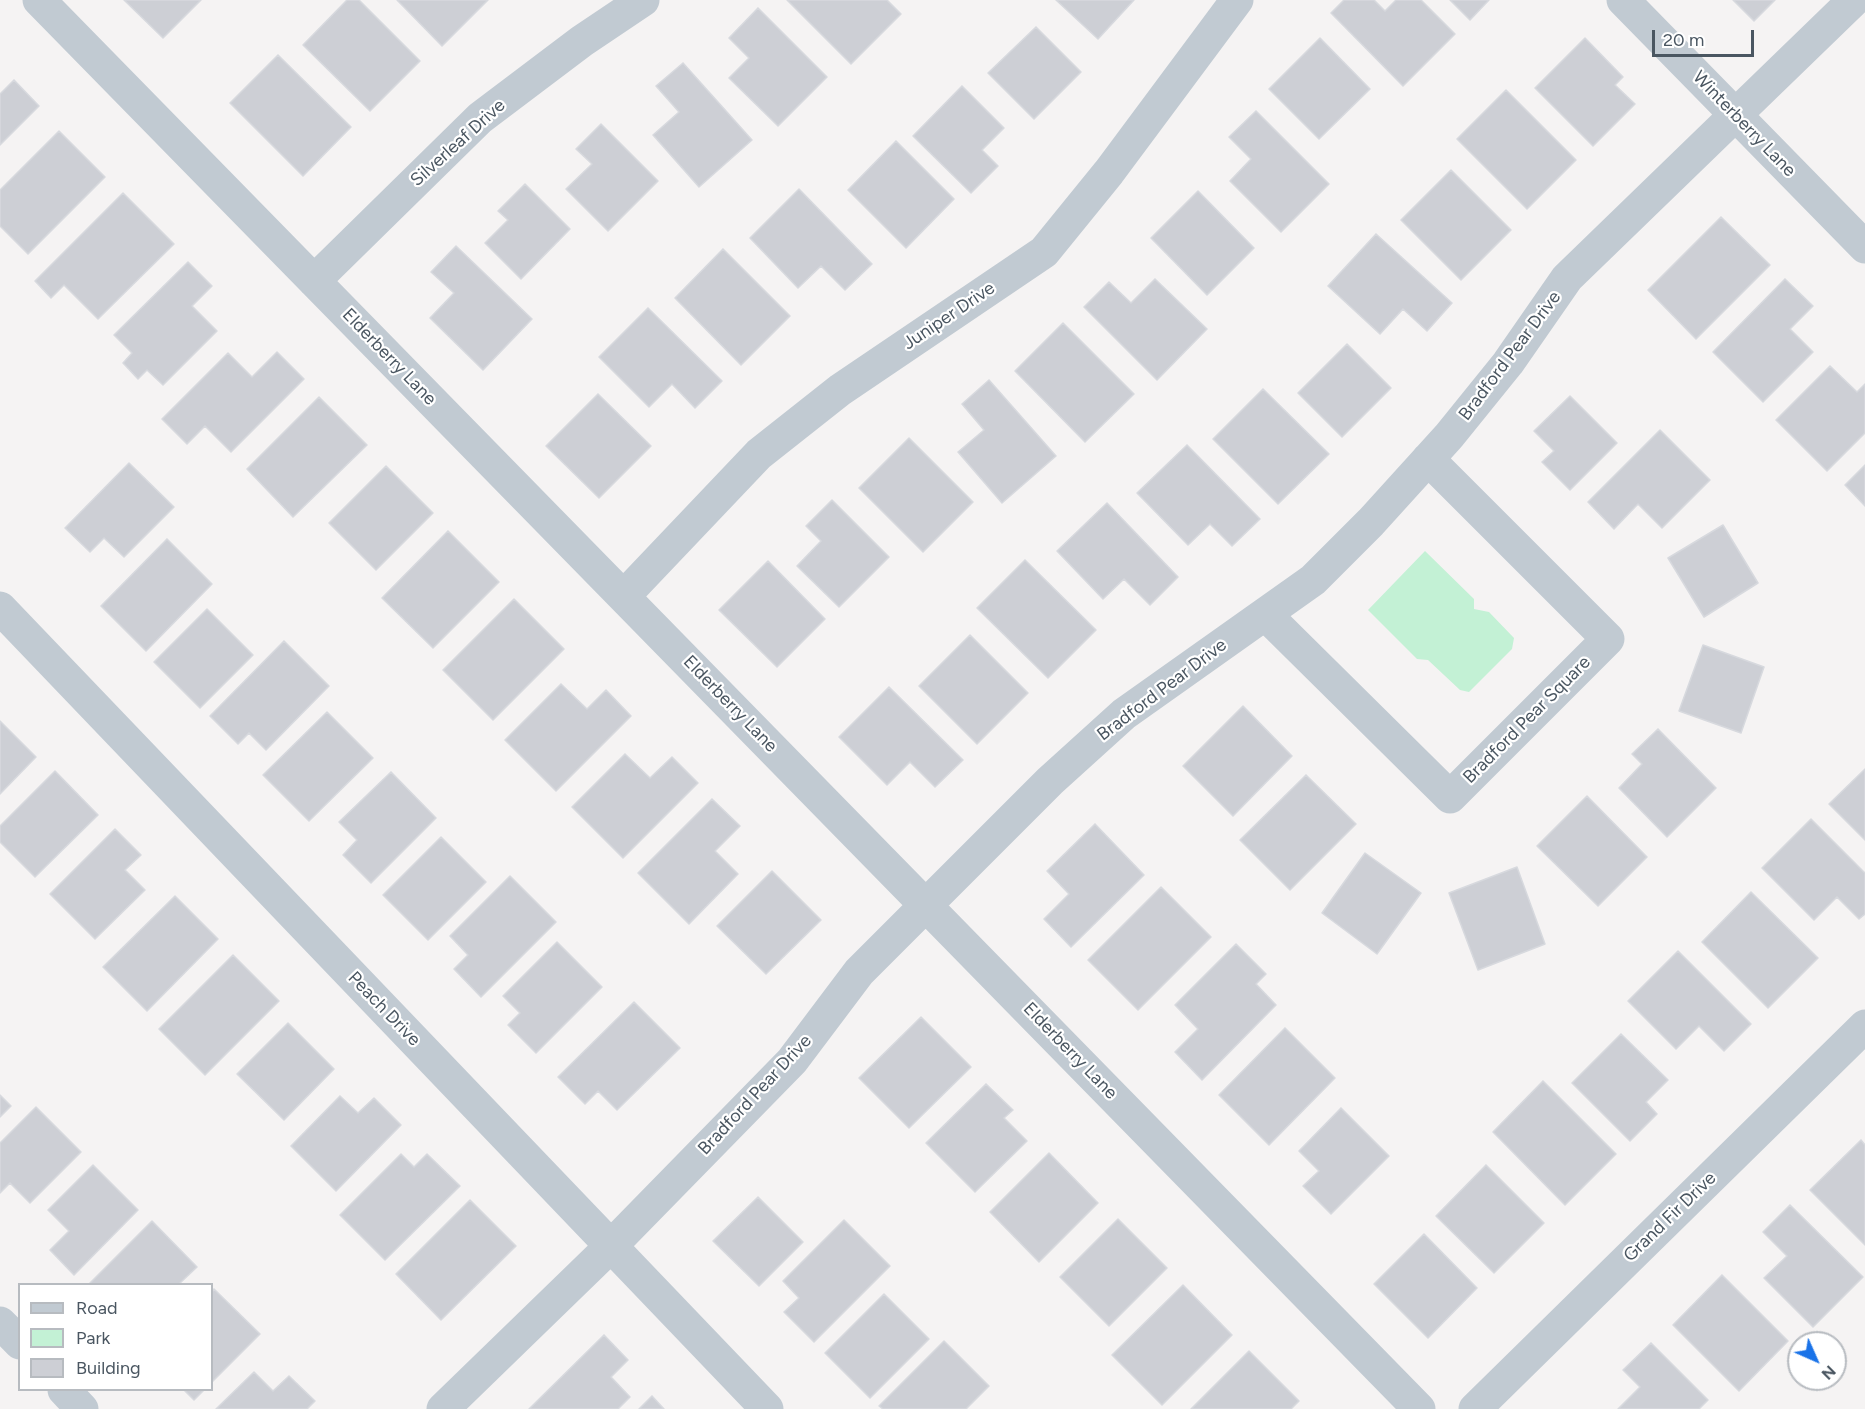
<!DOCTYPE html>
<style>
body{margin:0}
#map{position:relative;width:1865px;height:1409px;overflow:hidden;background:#f5f3f3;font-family:Figtree,sans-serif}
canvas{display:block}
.legend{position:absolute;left:18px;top:1283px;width:195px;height:108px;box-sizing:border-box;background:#fff;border:2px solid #b7bbc0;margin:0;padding:8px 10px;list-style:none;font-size:18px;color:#4a5661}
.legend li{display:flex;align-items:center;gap:12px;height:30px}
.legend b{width:30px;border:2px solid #b7bbc0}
.north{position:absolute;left:1787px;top:1331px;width:60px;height:60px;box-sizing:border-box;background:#fff;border:2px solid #b7bbc0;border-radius:50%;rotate:135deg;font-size:16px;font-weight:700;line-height:24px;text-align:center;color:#4a5661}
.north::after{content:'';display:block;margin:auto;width:21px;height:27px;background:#1a73e8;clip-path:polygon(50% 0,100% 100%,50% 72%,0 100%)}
.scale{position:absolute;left:1652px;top:30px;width:102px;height:27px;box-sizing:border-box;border:3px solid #4a5661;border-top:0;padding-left:8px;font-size:18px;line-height:21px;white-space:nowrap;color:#4a5661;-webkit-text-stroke:4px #fff;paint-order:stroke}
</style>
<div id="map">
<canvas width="1865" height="1409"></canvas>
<ul class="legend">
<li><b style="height:8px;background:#c1cad2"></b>Road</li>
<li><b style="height:16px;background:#c3f1d5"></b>Park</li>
<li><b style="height:16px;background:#cdcfd5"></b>Building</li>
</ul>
<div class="north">N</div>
<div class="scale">20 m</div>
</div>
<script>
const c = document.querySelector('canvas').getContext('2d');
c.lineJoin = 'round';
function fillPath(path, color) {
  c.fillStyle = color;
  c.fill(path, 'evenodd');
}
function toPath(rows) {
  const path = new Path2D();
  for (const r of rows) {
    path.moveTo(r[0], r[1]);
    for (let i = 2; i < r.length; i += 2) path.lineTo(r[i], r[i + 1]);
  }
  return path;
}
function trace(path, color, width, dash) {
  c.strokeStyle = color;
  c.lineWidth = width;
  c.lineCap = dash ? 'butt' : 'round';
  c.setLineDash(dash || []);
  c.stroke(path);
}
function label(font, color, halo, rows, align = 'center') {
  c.font = font + ' Figtree,sans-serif';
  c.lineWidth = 4.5;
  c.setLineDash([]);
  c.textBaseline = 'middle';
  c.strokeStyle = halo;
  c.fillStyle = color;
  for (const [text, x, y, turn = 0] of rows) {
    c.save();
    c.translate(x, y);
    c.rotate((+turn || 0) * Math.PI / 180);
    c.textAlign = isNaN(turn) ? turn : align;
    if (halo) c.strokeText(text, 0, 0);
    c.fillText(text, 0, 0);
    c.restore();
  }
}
fillPath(toPath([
 [1425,551,1474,599,1474,609,1489,612,1514,638,1512,649,1469,692,1460,690,1428,660,1417,659,1368,610]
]), '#c3f1d5');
const building = toPath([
 [124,0,201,0,163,38,124,0],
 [347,0,359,0,420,61,370,111,303,45,347,0],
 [397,0,488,0,442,46,397,0],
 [787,0,887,0,901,14,851,64,787,0],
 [1056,0,1134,0,1098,39,1056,0],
 [1344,0,1374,0,1385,11,1396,0,1421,0,1455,34,1403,86,1331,13,1344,0],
 [1450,0,1489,0,1470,20,1450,0],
 [1733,0,1775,0,1754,21,1733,0],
 [758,8,827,77,778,126,729,78,749,58,729,38,758,8],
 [1036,27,1081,72,1034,119,988,73,1036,27],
 [1320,38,1370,89,1319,139,1269,89,1320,38],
 [1585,38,1623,77,1615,85,1635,104,1593,146,1535,88,1585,38],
 [278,55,351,127,303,176,230,103,278,55],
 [683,63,752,140,699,187,653,135,679,112,656,86,683,63],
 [14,80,39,106,0,145,0,94,14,80],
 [962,86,1004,128,982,150,998,166,971,193,913,136,962,86],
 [1506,90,1576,160,1527,209,1457,139,1506,90],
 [1256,111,1329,184,1281,232,1230,181,1251,159,1229,137,1256,111],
 [601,124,658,181,608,231,566,189,592,164,576,149,601,124],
 [59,131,105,177,28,254,0,226,0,190,59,131],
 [896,141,954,199,906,248,848,190,896,141],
 [1451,170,1511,230,1461,280,1401,220,1451,170],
 [525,184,570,229,521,279,485,243,508,220,498,211,525,184],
 [799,189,872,264,845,290,821,266,798,288,750,238,799,189],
 [1198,191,1254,248,1207,295,1151,238,1198,191],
 [123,193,174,244,98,319,64,285,51,298,35,281,123,193],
 [1721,217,1770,265,1696,339,1648,290,1721,217],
 [1376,234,1452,303,1427,331,1403,309,1380,334,1328,286,1376,234],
 [456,246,532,319,483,370,430,318,454,293,431,272,456,246],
 [723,249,790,316,741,365,675,298,723,249],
 [188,262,212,286,192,306,217,331,163,385,147,370,138,379,123,363,132,353,114,335,188,262],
 [1155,279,1207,329,1157,380,1084,307,1109,282,1131,303,1155,279],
 [1785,279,1813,306,1790,329,1813,352,1763,402,1713,352,1785,279],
 [648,308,722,381,695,408,672,384,649,407,599,357,648,308],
 [1063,323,1134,394,1085,442,1015,371,1063,323],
 [1347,344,1391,388,1342,437,1298,393,1347,344],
 [277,352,304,379,231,452,205,426,187,444,162,419,228,353,252,377,277,352],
 [1830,366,1857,392,1865,384,1865,433,1827,471,1776,420,1830,366],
 [989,380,1056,456,1002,503,958,452,984,430,962,404,989,380],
 [1263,389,1329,454,1278,504,1213,439,1263,389],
 [598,394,651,446,599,498,546,446,598,394],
 [1570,396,1617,443,1570,490,1542,462,1554,451,1534,431,1570,396],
 [319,397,367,445,293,517,247,469,319,397],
 [1660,430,1710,480,1662,528,1638,504,1614,529,1588,502,1660,430],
 [909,438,973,502,923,552,859,488,909,438],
 [1187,445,1260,519,1232,546,1210,524,1188,545,1137,493,1187,445],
 [129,463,174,507,124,557,104,538,90,552,65,528,129,463],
 [1865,465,1865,506,1845,485,1865,465],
 [386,466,433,513,376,570,329,523,386,466],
 [832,500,889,557,839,607,797,566,821,541,806,526,832,500],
 [1107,503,1178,577,1150,605,1124,579,1103,599,1057,551,1107,503],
 [1723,525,1758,583,1704,617,1668,558,1723,525],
 [448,531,499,582,433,648,382,598,448,531],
 [167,539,212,584,146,651,101,606,167,539],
 [1025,560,1096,630,1048,678,977,608,1025,560],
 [768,561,825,619,777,667,719,610,768,561],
 [514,599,564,649,493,720,443,670,514,599],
 [207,609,253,655,200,708,154,662,207,609],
 [970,635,1028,693,977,744,919,686,970,635],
 [284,641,329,686,266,750,249,733,238,744,210,716,284,641],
 [1703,645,1764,667,1741,733,1679,711,1703,645],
 [561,684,587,709,606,690,631,716,556,791,505,740,561,684],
 [889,687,963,760,935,787,910,762,887,785,839,737,889,687],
 [1243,706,1292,756,1233,816,1183,766,1243,706],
 [327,712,373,758,309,821,263,775,327,712],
 [0,721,36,757,0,794,0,721],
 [1658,729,1716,788,1667,837,1619,788,1642,764,1632,754,1658,729],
 [625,754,650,778,672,757,698,783,623,858,572,807,625,754],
 [1865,769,1865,840,1829,804,1865,769],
 [55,771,98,815,35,877,0,842,0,826,55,771],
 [391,772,436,818,371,883,343,855,357,840,339,822,391,772],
 [1306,775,1356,824,1290,890,1240,840,1306,775],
 [1587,796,1647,857,1598,906,1537,846,1587,796],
 [712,799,740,826,715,851,738,874,689,924,638,873,712,799],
 [1811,819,1865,873,1865,914,1859,919,1837,897,1814,920,1762,868,1811,819],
 [1095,824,1144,875,1071,947,1044,919,1069,894,1047,871,1095,824],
 [115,829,141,855,125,870,145,890,95,939,50,894,115,829],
 [441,837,486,882,428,940,383,895,441,837],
 [1365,853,1421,893,1377,954,1322,913,1365,853],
 [1517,867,1545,944,1478,970,1449,893,1517,867],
 [772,871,821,920,766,974,717,926,772,871],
 [510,876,556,922,481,997,454,969,468,955,450,936,510,876],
 [1161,887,1211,937,1138,1010,1088,960,1161,887],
 [1751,892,1818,958,1768,1008,1702,942,1751,892],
 [175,896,218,939,147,1011,103,967,175,896],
 [557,942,602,987,536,1053,508,1025,520,1013,503,996,557,942],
 [1236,944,1266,974,1256,984,1276,1005,1202,1080,1175,1052,1198,1029,1175,1005,1236,944],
 [1678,951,1751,1024,1724,1051,1699,1026,1676,1049,1628,1001,1678,951],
 [233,955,279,1001,205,1075,159,1029,233,955],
 [634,1002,680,1048,617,1110,598,1091,585,1104,558,1077,634,1002],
 [921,1017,971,1067,909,1128,859,1078,921,1017],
 [288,1023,334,1069,284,1120,237,1074,288,1023],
 [1285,1028,1335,1078,1269,1145,1219,1095,1285,1028],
 [1621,1034,1668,1080,1646,1102,1657,1114,1630,1141,1572,1083,1621,1034],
 [1543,1081,1616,1154,1565,1205,1493,1132,1543,1081],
 [986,1084,1013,1110,1004,1118,1027,1141,975,1192,926,1143,986,1084],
 [0,1095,11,1106,0,1117,0,1095],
 [340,1096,358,1113,374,1098,401,1125,336,1191,291,1146,340,1096],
 [36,1107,81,1152,30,1203,10,1183,0,1193,0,1143,36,1107],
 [1341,1108,1389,1156,1331,1214,1303,1186,1319,1171,1299,1151,1341,1108],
 [1861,1140,1865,1145,1865,1245,1810,1190,1861,1140],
 [1049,1153,1098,1203,1039,1262,990,1212,1049,1153],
 [401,1154,414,1167,427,1154,460,1186,385,1260,340,1215,401,1154],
 [93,1165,138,1210,74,1275,50,1250,69,1231,48,1210,93,1165],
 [1486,1165,1544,1223,1494,1273,1436,1216,1486,1165],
 [758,1197,803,1242,759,1286,713,1241,758,1197],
 [470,1200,516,1246,441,1320,396,1274,470,1200],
 [1790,1205,1863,1277,1813,1327,1764,1278,1787,1256,1763,1232,1790,1205],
 [1118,1219,1167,1268,1109,1326,1060,1277,1118,1219],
 [844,1220,890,1266,814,1342,784,1312,799,1298,783,1281,844,1220],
 [152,1221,197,1267,179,1284,89,1284,152,1221],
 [1424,1234,1477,1288,1428,1338,1374,1284,1424,1234],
 [1722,1275,1788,1341,1739,1391,1673,1325,1722,1275],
 [1183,1285,1232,1335,1162,1405,1112,1355,1183,1285],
 [214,1289,260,1334,212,1382,212,1292,214,1289],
 [884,1294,929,1339,870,1398,825,1353,884,1294],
 [604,1335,628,1360,611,1377,630,1397,618,1409,529,1409,604,1335],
 [944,1341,989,1386,966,1409,883,1409,879,1406,944,1341],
 [1651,1343,1708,1400,1699,1409,1618,1409,1640,1387,1623,1370,1651,1343],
 [1249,1351,1299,1401,1291,1409,1191,1409,1249,1351],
 [254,1372,273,1391,289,1376,315,1401,307,1409,216,1409,254,1372],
 [184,1390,204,1390,194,1400,184,1390],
 [652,1396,664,1409,639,1409,652,1396]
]);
fillPath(building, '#cdcfd5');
trace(building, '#d7d9de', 1.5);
trace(toPath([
 [39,0,1419,1409],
 [1623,0,1865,247],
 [314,281,480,118,582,41,643,0],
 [624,596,759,454,840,390,1044,252,1109,172,1237,0],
 [0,608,767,1409],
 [1265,614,1450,797,1608,639,1428,459],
 [0,1323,20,1343],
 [64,1390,82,1409],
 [443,1409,611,1246,792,1061,859,972,1050,781,1124,714,1313,580,1371,522,1449,436,1508,363,1567,278,1854,0],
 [1475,1409,1865,1026]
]), '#c1cad2', 33);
label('18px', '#4a5661', '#fff', [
 ["Winterberry Lane",1744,124,46],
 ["Silverleaf Drive",458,143,-42],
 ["Juniper Drive",949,316,-34],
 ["Bradford Pear Drive",1510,356,-53],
 ["Elderberry Lane",389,357,46],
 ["Bradford Pear Drive",1162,690,-37],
 ["Elderberry Lane",730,704,46],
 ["Bradford Pear Square",1527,720,-45],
 ["Peach Drive",384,1009,46],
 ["Elderberry Lane",1070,1051,46],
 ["Bradford Pear Drive",755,1095,-47],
 ["Grand Fir Drive",1670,1217,-44]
]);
</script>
